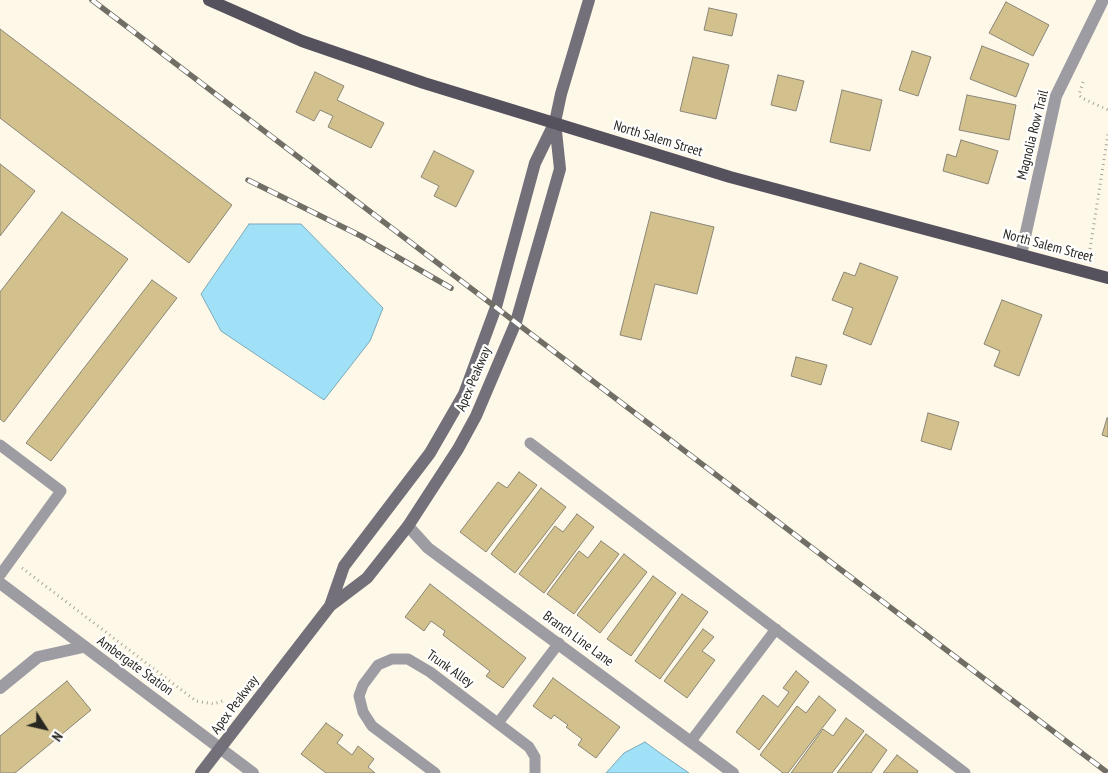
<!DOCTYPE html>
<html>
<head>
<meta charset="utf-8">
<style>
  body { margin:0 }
  #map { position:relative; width:1108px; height:773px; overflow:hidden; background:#fdf8e8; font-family:"PT Sans Narrow",sans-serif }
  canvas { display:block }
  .north { position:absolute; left:20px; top:703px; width:50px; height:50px; -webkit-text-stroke:4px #fff; paint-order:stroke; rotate:125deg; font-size:14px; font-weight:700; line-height:20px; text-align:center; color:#272620 }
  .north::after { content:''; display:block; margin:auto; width:18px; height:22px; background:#272620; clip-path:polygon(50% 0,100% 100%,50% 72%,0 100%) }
</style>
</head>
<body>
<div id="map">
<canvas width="1108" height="773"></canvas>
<div class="north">N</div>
</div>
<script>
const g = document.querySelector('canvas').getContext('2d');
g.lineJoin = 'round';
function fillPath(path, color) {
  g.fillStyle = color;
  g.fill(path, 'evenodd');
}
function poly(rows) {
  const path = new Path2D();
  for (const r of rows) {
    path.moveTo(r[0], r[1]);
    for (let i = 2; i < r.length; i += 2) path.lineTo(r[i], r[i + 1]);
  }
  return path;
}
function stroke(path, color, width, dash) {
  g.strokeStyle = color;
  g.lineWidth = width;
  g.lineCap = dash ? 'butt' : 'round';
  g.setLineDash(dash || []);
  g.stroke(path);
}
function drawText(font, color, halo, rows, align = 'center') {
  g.font = font + ' "PT Sans Narrow",sans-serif';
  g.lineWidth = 4.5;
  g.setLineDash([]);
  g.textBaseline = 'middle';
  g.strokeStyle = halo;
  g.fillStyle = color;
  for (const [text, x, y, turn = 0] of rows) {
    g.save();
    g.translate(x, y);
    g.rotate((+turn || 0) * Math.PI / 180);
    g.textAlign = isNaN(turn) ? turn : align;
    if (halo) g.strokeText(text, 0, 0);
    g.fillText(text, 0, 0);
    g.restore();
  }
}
const water = poly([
  [249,224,301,224,383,308,370,341,324,400,221,331,201,294,249,224],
  [645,742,660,753,689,773,606,773,624,753,645,742]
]);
const building = poly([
  [1006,2,1049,25,1033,56,989,33,1006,2],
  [709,8,737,14,732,36,704,30,709,8],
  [0,29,232,205,189,263,0,118,0,29],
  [982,46,1029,64,1016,97,970,79,982,46],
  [912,51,931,57,918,96,899,90,912,51],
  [693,57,729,65,716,119,680,111,693,57],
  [315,72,344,86,337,100,384,123,371,148,328,127,333,116,320,110,314,121,296,112,315,72],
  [778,75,804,81,796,111,771,105,778,75],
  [842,90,882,100,870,151,830,142,842,90],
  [967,95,1016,105,1009,140,959,130,967,95],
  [961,140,998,151,988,184,943,171,947,154,956,157,961,140],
  [434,151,474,171,456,207,434,196,439,186,421,177,434,151],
  [0,164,35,191,0,236,0,164],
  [62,212,128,259,4,422,0,419,0,292,62,212],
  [651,212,714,227,697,294,655,284,641,340,620,335,651,212],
  [860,263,898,277,871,345,843,334,853,308,832,300,844,272,855,276,860,263],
  [152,280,177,298,51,461,26,443,152,280],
  [1002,300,1042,315,1019,376,994,366,1000,351,984,344,1002,300],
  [796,357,827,365,821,385,791,376,796,357],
  [928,413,959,422,951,450,921,441,928,413],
  [1107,418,1108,418,1108,437,1102,435,1107,418],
  [519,472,537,485,486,552,460,532,498,482,507,488,519,472],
  [541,488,566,507,515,573,491,554,541,488],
  [577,514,594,527,544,593,519,574,555,526,563,532,577,514],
  [601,541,619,554,574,614,547,594,579,551,588,558,601,541],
  [624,554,647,572,600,633,577,615,624,554],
  [653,576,676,593,631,656,607,639,653,576],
  [430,584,526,658,503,688,486,676,490,671,443,635,445,631,431,621,424,631,405,617,430,584],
  [682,594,708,612,660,679,635,661,682,594],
  [703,629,714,637,702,651,715,660,687,698,664,681,703,629],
  [796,671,809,682,759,750,736,732,763,695,778,707,789,692,783,688,796,671],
  [553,678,620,727,596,758,578,745,582,739,566,727,568,725,554,715,551,719,533,706,553,678],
  [67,681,91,710,15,773,0,773,0,736,67,681],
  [819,696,836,710,788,773,783,773,760,755,797,706,806,713,819,696],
  [846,718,864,731,832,773,791,773,823,729,833,736,846,718],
  [326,723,343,735,337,743,352,755,358,746,374,759,368,767,375,773,326,773,301,754,326,723],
  [866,734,887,750,871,773,837,773,866,734],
  [897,755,918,771,917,773,883,773,897,755]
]);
const path = poly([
  [1083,82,1079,95,1082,98,1108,110],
  [1090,249,1108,134],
  [22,568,196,701,214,704,225,700]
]);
const service = poly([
  [530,443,965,773],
  [0,445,61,491,0,575],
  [498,723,559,643],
  [691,741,776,629],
  [435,773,372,726,363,712,359,696,363,685,378,665,392,659,408,659,430,672,529,747,535,757,535,773]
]);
const minor = poly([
  [1021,255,1056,96,1103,0],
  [408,526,428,548,733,773],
  [0,583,253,773],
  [0,688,38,657,83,647]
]);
const secondary = poly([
  [330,606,344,566,430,453,464,394,496,307,535,163,555,122,561,94,589,0],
  [201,773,330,606,367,578,408,526,458,449,476,416,516,322,560,169,555,122]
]);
const primary = poly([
  [209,0,302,41,424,83,730,177,1108,278]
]);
const rail = poly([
  [92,0,1108,773],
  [248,180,361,236,451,288]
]);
const streetNames = [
  ["Magnolia Row Trail",1033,135,-76],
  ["North Salem Street",658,139,17],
  ["North Salem Street",1048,246,15],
  ["Apex Peakway",474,379,-67],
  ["Branch Line Lane",578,639,36],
  ["Ambergate Station",135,666,36],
  ["Trunk Alley",450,669,35],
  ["Apex Peakway",235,705,-53]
];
fillPath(water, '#a1e1f8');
stroke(water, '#7ca9b7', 1);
fillPath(building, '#d3c18d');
stroke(building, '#8a8576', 1);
stroke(path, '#a8a599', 3, [1, 4]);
stroke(service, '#9e9ca3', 11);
stroke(minor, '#9e9ca3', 12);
stroke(secondary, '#73707a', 12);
stroke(primary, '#55515d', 12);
stroke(rail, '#716f65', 5.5);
stroke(rail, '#fff', 4, [11]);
drawText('14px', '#272620', '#fff', streetNames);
</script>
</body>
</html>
